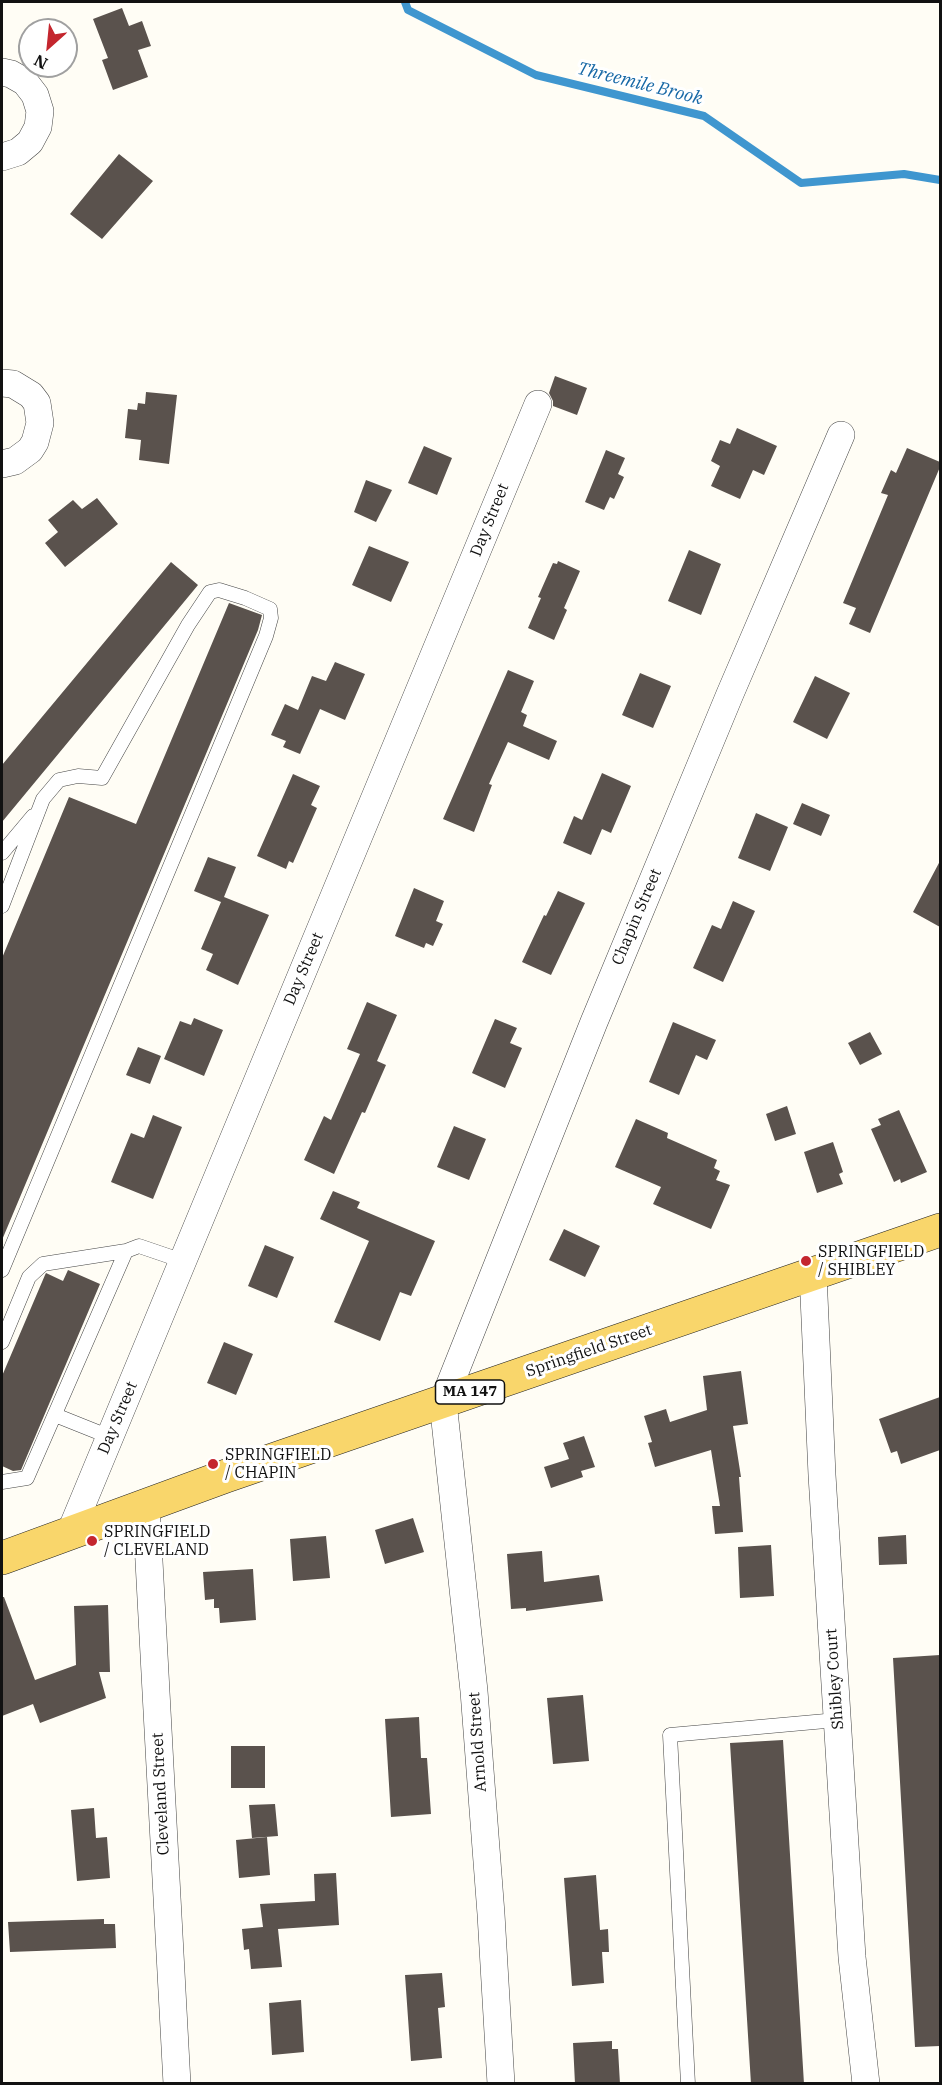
<!DOCTYPE html>
<html>
<head>
<meta charset="utf-8">
<style>
  body { margin:0 }
  #map { position:relative; width:942px; height:2085px; overflow:hidden; background:#fffdf5; font-family:"IBM Plex Serif",serif }
  canvas { display:block }
  .frame { position:absolute; inset:0; border:3px solid #111; pointer-events:none }
  .north { position:absolute; left:18px; top:18px; width:60px; height:60px; box-sizing:border-box; background:#fff; border:2px solid #a0a0a0; border-radius:50%; rotate:207deg; font-size:16px; font-weight:700; line-height:24px; text-align:center; color:#111 }
  .north::after { content:''; display:block; margin:auto; width:21px; height:27px; background:#c4262e; clip-path:polygon(50% 0,100% 100%,50% 72%,0 100%) }
</style>
</head>
<body>
<div id="map">
<canvas width="942" height="2085"></canvas>
<div class="frame"></div>
<div class="north">N</div>
</div>
<script>
const g = document.querySelector('canvas').getContext('2d');
g.lineJoin = 'round';
function poly(rows) {
  const path = new Path2D();
  for (const r of rows) {
    path.moveTo(r[0], r[1]);
    for (let i = 2; i < r.length; i += 2) path.lineTo(r[i], r[i + 1]);
  }
  return path;
}
function stroke(path, color, width, dash) {
  g.strokeStyle = color;
  g.lineWidth = width;
  g.lineCap = dash ? 'butt' : 'round';
  g.setLineDash(dash || []);
  g.stroke(path);
}
function fillPath(path, color) {
  g.fillStyle = color;
  g.fill(path, 'evenodd');
}
function drawText(font, color, halo, rows, align = 'center') {
  g.font = font + ' "IBM Plex Serif",serif';
  g.lineWidth = 6;
  g.setLineDash([]);
  g.textBaseline = 'middle';
  g.strokeStyle = halo;
  g.fillStyle = color;
  for (const [text, x, y, turn = 0] of rows) {
    g.save();
    g.translate(x, y);
    g.rotate((+turn || 0) * Math.PI / 180);
    g.textAlign = isNaN(turn) ? turn : align;
    if (halo) g.strokeText(text, 0, 0);
    g.fillText(text, 0, 0);
    g.restore();
  }
}
const stream = poly([
  [405,2,408,10,536,75,704,116,801,183,904,174,940,180]
]);
const building = poly([
  [122,8,129,26,142,21,151,46,138,50,148,77,113,90,102,60,108,58,93,19],
  [119,154,153,181,102,239,70,214],
  [555,376,587,388,577,415,553,406,553,401,549,393],
  [146,392,177,395,169,464,139,460,141,440,125,438,128,409,137,410,138,403,145,404],
  [737,428,777,446,764,475,753,470,740,499,711,486,720,466,711,461,720,440,730,444],
  [424,446,452,458,437,495,408,483],
  [907,448,940,462,940,467,870,633,849,624,856,608,843,603,888,495,881,493,891,470,896,473],
  [606,450,625,458,618,474,624,477,614,499,610,497,604,510,585,502],
  [366,480,392,490,376,522,354,512],
  [97,498,118,524,65,567,45,543,58,532,48,520,73,500,82,509],
  [369,546,409,562,391,602,352,585],
  [689,550,721,564,701,615,668,601],
  [558,561,580,571,564,608,567,610,554,640,528,628,541,598,538,597,553,563,557,564],
  [171,562,198,585,2,822,2,765],
  [229,603,262,615,258,630,2,1240,2,958,69,797,136,824],
  [335,662,365,674,345,720,320,709,300,754,283,747,286,741,271,735,285,704,298,710,312,676,326,681],
  [508,670,534,681,521,712,527,715,523,726,557,741,549,760,508,742,489,784,492,785,474,832,443,819],
  [640,673,671,686,653,728,622,715],
  [815,676,850,693,827,739,793,722],
  [602,773,631,786,611,833,602,829,591,855,563,843,574,816,582,820],
  [293,774,320,786,311,805,317,808,293,863,289,861,286,869,257,856],
  [802,803,830,815,821,836,793,824],
  [756,813,788,827,770,871,738,858],
  [208,857,236,867,224,897,269,915,238,985,206,970,213,954,201,949,221,902,194,891],
  [940,861,940,927,913,912],
  [414,888,444,901,436,921,443,924,433,946,426,943,424,948,395,936],
  [558,891,585,903,551,975,522,962,544,915,546,916],
  [733,901,755,911,723,982,693,968,712,925,721,929],
  [367,1002,397,1015,377,1061,386,1065,365,1113,362,1112,334,1174,304,1160,324,1116,331,1120,360,1054,347,1049],
  [194,1018,223,1030,204,1076,164,1059,180,1021,191,1025],
  [495,1019,517,1028,510,1043,522,1048,505,1088,472,1073],
  [673,1022,716,1040,707,1060,696,1055,679,1095,649,1082],
  [870,1032,882,1054,860,1065,848,1043],
  [138,1047,161,1056,150,1084,126,1075],
  [787,1106,796,1134,775,1141,766,1114],
  [899,1110,927,1172,901,1183,900,1179,894,1182,871,1129,881,1125,878,1119],
  [153,1115,182,1127,153,1199,111,1182,131,1133,144,1138],
  [636,1119,668,1133,667,1138,717,1160,714,1168,720,1171,716,1180,730,1185,711,1229,653,1204,661,1187,615,1167],
  [454,1126,486,1139,469,1180,437,1167],
  [833,1142,843,1172,839,1174,843,1184,817,1193,804,1152],
  [333,1191,360,1202,357,1208,435,1241,411,1296,400,1292,380,1341,334,1322,369,1241,320,1219],
  [564,1229,600,1246,585,1277,549,1260],
  [265,1245,294,1257,277,1298,248,1286],
  [68,1270,100,1284,21,1470,13,1471,2,1466,2,1376,45,1275,46,1273,63,1281],
  [224,1342,253,1354,236,1395,207,1383],
  [741,1371,748,1424,733,1426,741,1477,739,1477,743,1532,715,1534,712,1506,720,1506,711,1450,655,1467,648,1443,652,1442,644,1416,666,1409,670,1422,707,1410,703,1376],
  [940,1397,940,1450,901,1464,897,1451,891,1453,879,1419],
  [584,1436,595,1467,581,1471,583,1477,551,1488,544,1467,569,1459,563,1443],
  [413,1518,424,1552,385,1564,375,1530],
  [906,1535,907,1564,879,1565,878,1537],
  [326,1536,330,1578,293,1581,290,1539],
  [771,1545,774,1596,740,1598,738,1547],
  [542,1551,544,1582,599,1575,603,1601,526,1611,526,1608,511,1609,507,1554],
  [253,1569,256,1620,220,1623,219,1608,214,1608,214,1599,205,1600,203,1572],
  [2,1597,4,1597,35,1680,76,1665,74,1606,108,1605,110,1672,99,1672,106,1698,40,1723,33,1704,2,1716],
  [940,1655,940,2046,915,2047,893,1658],
  [583,1695,589,1761,553,1764,547,1698],
  [419,1717,421,1758,427,1758,431,1814,391,1817,385,1719],
  [783,1740,804,2084,751,2084,730,1743],
  [231,1746,265,1746,265,1788,231,1788],
  [275,1804,278,1836,252,1838,249,1805],
  [94,1808,96,1838,107,1837,110,1878,77,1881,71,1810],
  [267,1837,270,1875,239,1878,236,1840],
  [336,1873,339,1925,278,1929,282,1967,251,1969,249,1949,244,1950,242,1929,263,1927,260,1904,315,1901,314,1874],
  [596,1875,600,1930,608,1929,609,1952,602,1952,604,1983,572,1986,564,1878],
  [104,1919,104,1924,115,1924,116,1948,10,1952,8,1922],
  [442,1973,445,2007,438,2008,442,2058,411,2061,405,1975],
  [301,2000,304,2052,272,2055,269,2003],
  [612,2041,612,2049,618,2049,620,2084,575,2084,573,2043]
]);
const service = poly([
  [2,853,33,816],
  [2,906,43,799,59,780,78,776,102,778,188,625,210,592,219,590,245,598,270,609,271,618,266,636,2,1270],
  [2,1342,29,1277,43,1264,126,1251],
  [55,1415,110,1437],
  [2,1482,27,1478,126,1251,139,1246,183,1261],
  [688,2084,670,1735,837,1720]
]);
const minor = poly([
  [2,72,11,74,25,82,35,95,40,111,38,127,30,142,18,152,2,157],
  [2,383,13,384,31,395,37,403,40,423,35,442,30,450,15,461,2,464],
  [813,1274,822,1475,852,1957,866,2084],
  [146,1505,177,2084],
  [70,1533,538,404],
  [501,2084,491,1914,474,1691,443,1402,594,1022,730,694,841,435]
]);
const primary = poly([
  [2,1558,226,1476,940,1230]
]);
const markers = [
  [806,1261,6,"#c4262e"],
  [213,1464,6,"#c4262e"],
  [92,1541,6,"#c4262e"]
];
const shields = [
  [470,1392,69]
];
const shieldNames = [
  ["MA 147",470,1392]
];
const streetNames = [
  ["Day Street",490,520,-68],
  ["Chapin Street",637,917,-67],
  ["Day Street",304,969,-67],
  ["Springfield Street",589,1351,-19],
  ["Day Street",118,1418,-67],
  ["Shibley Court",835,1679,-94],
  ["Arnold Street",478,1742,-94],
  ["Cleveland Street",161,1794,-93]
];
const poiNames = [
  ["SPRINGFIELD",818,1252],
  ["/ SHIBLEY",818,1270],
  ["SPRINGFIELD",225,1455],
  ["/ CHAPIN",225,1473],
  ["SPRINGFIELD",104,1532],
  ["/ CLEVELAND",104,1550]
];
const waterNames = [
  ["Threemile Brook",640,84,14]
];
stroke(stream, '#3f96cf', 8);
fillPath(building, '#5a524d');
stroke(service, '#444', 15);
stroke(minor, '#444', 28);
stroke(primary, '#222', 34);
stroke(service, '#fff', 14);
stroke(minor, '#fff', 27);
stroke(primary, '#f9d66b', 33);
for (const [x, y, r, color] of markers) {
  const dot = new Path2D();
  dot.arc(x, y, r, 0, 2 * Math.PI);
  g.fillStyle = color;
  g.fill(dot);
  stroke(dot, '#fff', 2);
}
for (const [x, y, w] of shields) {
  const box = new Path2D();
  box.roundRect(x - w / 2, y - 12, w, 24, 4.5);
  g.fillStyle = '#fff';
  g.fill(box);
  stroke(box, '#111', 1.5);
}
drawText('bold 15px', '#111', null, shieldNames);
drawText('16px', '#111', '#fff', streetNames);
drawText('16px', '#111', '#fff', poiNames, 'left');
drawText('italic 18px', '#1768a6', '#fff', waterNames);
</script>
</body>
</html>
